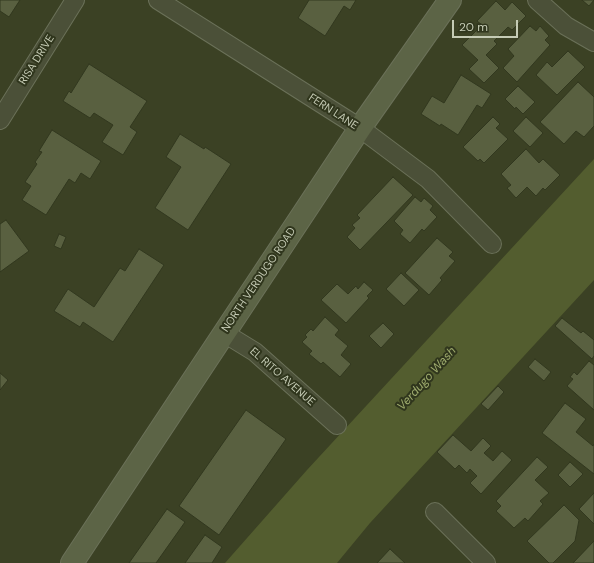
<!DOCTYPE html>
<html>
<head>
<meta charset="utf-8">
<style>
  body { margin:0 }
  #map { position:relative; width:594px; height:563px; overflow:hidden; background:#3b4124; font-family:"DM Sans",sans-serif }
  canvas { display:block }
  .scale { position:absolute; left:452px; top:20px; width:66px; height:18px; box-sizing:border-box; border:2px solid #c5cbb5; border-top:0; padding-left:5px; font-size:12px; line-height:14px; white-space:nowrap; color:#c5cbb5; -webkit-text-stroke:3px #30361d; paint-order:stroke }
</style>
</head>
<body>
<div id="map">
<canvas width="594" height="563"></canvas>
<div class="scale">20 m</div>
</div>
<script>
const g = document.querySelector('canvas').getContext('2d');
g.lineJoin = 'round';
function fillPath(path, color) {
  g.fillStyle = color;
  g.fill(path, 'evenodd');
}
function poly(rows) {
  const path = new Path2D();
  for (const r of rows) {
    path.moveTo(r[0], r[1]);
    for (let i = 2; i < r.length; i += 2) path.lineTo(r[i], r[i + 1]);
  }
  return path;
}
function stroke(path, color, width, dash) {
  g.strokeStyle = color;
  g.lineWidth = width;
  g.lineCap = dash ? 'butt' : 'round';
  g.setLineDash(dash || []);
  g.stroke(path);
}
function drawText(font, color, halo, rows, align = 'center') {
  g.font = font + ' "DM Sans",sans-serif';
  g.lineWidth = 4;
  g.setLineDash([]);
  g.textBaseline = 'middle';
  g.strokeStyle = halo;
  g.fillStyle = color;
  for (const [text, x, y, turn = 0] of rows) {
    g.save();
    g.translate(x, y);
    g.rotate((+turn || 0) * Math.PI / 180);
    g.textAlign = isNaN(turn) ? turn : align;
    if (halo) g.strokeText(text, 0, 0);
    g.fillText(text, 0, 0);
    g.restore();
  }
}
const water = poly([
  [594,159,594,280,370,523,337,563,225,563,307,470]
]);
const building = poly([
  [0,0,20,0,9,17,0,11,0,0],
  [309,0,356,0,350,10,344,6,325,36,298,18,309,0],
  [582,0,594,0,589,6,582,0],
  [496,1,505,10,512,2,526,16,512,30,508,27,494,41,497,44,486,55,499,68,484,83,469,69,478,60,462,45,482,25,477,21,496,1],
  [530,26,536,31,540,26,549,36,545,40,550,45,517,82,503,68,514,56,508,49,530,26],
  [568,51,585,67,557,95,536,75,547,62,552,67,568,51],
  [89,64,147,101,130,127,137,132,123,155,102,142,113,125,94,113,90,118,63,101,69,91,71,93,89,64],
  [461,75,491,94,482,108,477,105,458,135,441,124,440,126,421,114,432,96,444,103,461,75],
  [578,82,594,97,594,126,584,137,576,131,564,144,540,122,578,82],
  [518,86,535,102,523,114,516,107,515,109,505,99,518,86],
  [493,117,500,124,496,128,508,139,484,163,480,159,478,161,463,147,493,117],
  [526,117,543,133,530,147,513,131,526,117],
  [52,130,101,161,90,179,81,173,75,183,69,179,46,215,22,200,31,186,25,182,37,164,35,162,42,152,39,151,52,130],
  [180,134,204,149,205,147,231,164,188,230,155,208,181,167,166,157,180,134],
  [526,149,539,163,543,159,560,175,545,190,543,188,536,196,527,187,516,198,507,188,511,185,501,174,526,149],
  [393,177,413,195,360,250,347,237,355,228,352,225,360,218,357,215,393,177],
  [415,197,421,202,424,198,433,206,430,210,437,217,424,231,422,229,410,243,400,234,403,230,394,221,415,197],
  [6,220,29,251,0,272,0,224,6,220],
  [59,234,66,237,61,249,54,246,59,234],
  [437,238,453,252,449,256,455,261,440,278,442,280,429,295,405,273,437,238],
  [139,249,164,265,113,342,83,322,80,327,54,311,68,289,94,307,120,268,125,271,139,249],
  [401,273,419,290,404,306,386,289,401,273],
  [364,282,373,290,367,296,369,298,346,323,321,300,337,284,348,294,356,286,358,289,364,282],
  [325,317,339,330,335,335,348,346,341,355,351,364,340,377,323,362,321,364,309,354,312,351,302,342,307,337,305,335,311,329,313,331,325,317],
  [562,318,581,333,583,331,594,340,594,356,592,359,555,326,562,318],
  [383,323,394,334,381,348,369,336,383,323],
  [535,359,551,372,544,381,528,367,535,359],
  [589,361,594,365,594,410,567,386,573,379,570,377,574,372,577,375,589,361],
  [0,373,8,380,0,390,0,373],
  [498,386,504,392,488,410,481,404,498,386],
  [565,403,586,419,576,432,593,446,594,444,594,474,542,433,565,403],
  [246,410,286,439,219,535,179,506,246,410],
  [453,435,471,451,483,438,491,446,484,453,493,461,502,451,512,460,481,494,470,483,477,476,470,469,467,473,459,465,455,469,437,452,453,435],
  [537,457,548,467,535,480,549,493,540,501,543,504,528,521,525,518,514,528,496,511,501,506,496,501,537,457],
  [570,462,583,474,570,487,558,475,570,462],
  [594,493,594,524,579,509,594,493],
  [564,505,579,520,575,541,553,563,549,563,527,541,564,505],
  [167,509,185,522,156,563,129,563,167,509],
  [205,535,222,547,212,563,185,563,205,535],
  [594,541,594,563,573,563,594,541],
  [390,549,405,563,377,563,390,549]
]);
const minor = poly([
  [158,0,360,128,428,179,492,244],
  [537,0,566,26,594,42],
  [0,120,75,0],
  [224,333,255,352,337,425],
  [435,512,486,563]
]);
const secondary = poly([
  [72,563,360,128,450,0]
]);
const streetNames = [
  ["RISA DRIVE",37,60,-58],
  ["FERN LANE",333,112,33],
  ["NORTH VERDUGO ROAD",259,280,-56],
  ["EL RITO AVENUE",282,377,41]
];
const waterNames = [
  ["Verdugo Wash",427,379,-48]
];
fillPath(water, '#535d2f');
fillPath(building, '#596040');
stroke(building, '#32381f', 1);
stroke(minor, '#6b7159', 20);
stroke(secondary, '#6b7159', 24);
stroke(minor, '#4b5038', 18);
stroke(secondary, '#5c6446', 22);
drawText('11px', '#c5cbb5', '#30361d', streetNames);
drawText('italic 12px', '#9eab6d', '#30361d', waterNames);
</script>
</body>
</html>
